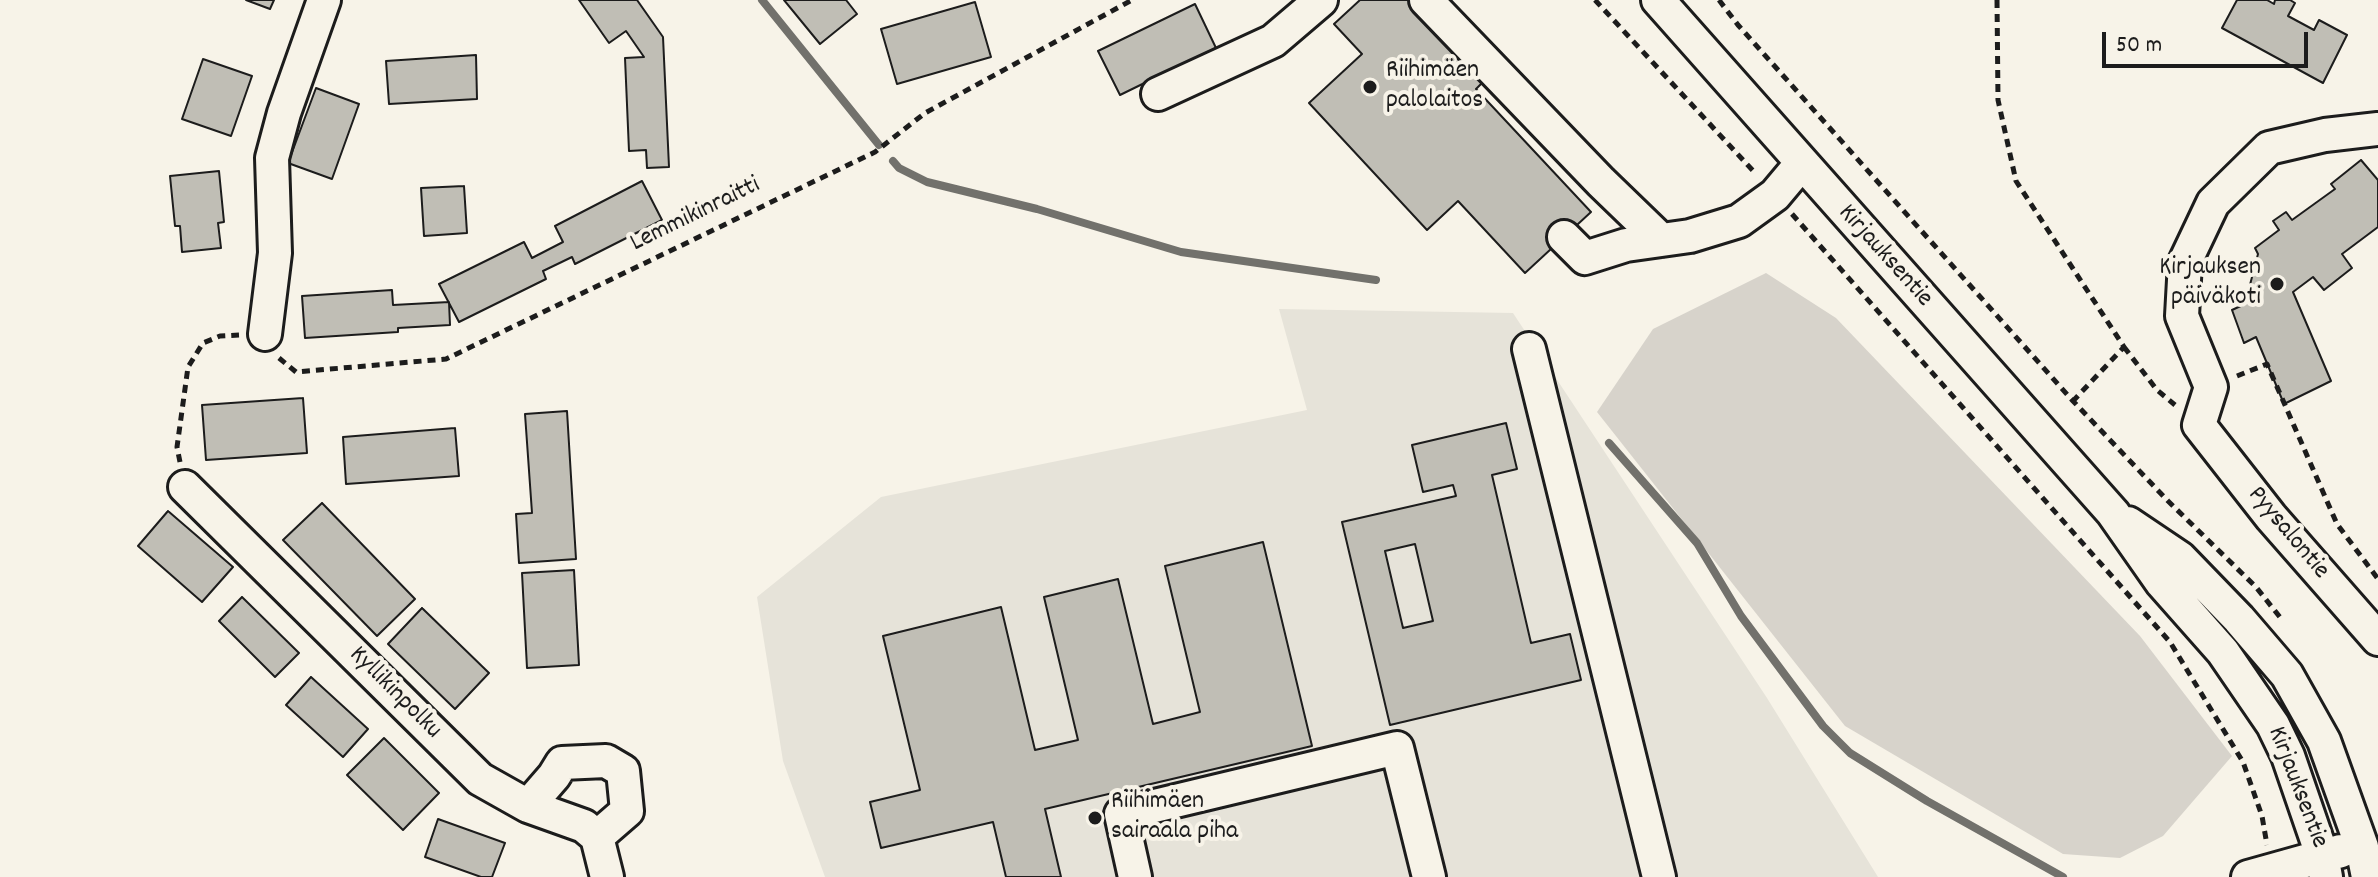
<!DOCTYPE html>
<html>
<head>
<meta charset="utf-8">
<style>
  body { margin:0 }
  #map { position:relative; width:2378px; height:877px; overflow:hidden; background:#f7f3e8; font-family:Dekko,sans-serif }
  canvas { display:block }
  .scale { position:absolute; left:2102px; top:32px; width:206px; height:36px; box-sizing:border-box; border:4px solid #1c1c1c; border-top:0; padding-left:10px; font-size:24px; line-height:28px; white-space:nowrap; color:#1c1c1c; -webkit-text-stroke:6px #f7f3e8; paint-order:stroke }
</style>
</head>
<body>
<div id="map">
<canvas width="2378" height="877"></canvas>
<div class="scale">50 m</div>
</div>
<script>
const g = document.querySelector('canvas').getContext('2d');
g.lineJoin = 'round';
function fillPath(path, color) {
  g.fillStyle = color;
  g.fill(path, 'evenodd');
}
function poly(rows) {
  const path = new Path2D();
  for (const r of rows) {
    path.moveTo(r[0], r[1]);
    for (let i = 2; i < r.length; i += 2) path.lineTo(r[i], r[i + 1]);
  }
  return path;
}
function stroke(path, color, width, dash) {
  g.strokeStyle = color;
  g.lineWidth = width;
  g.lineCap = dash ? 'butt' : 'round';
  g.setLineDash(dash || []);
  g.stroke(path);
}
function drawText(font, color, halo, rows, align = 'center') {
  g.font = font + ' Dekko,sans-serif';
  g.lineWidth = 8;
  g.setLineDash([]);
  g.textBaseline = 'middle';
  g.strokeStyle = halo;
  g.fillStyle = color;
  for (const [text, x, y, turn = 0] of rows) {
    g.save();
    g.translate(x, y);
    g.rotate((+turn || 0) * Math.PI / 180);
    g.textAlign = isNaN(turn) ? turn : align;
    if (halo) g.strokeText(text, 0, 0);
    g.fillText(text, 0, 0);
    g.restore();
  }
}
const built = poly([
  [1279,309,1513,313,1767,698,1878,877,825,877,783,761,757,597,881,497,1307,410]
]);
const green = poly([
  [1766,273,1836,318,2140,636,2232,756,2163,836,2120,858,2063,854,1845,726,1597,412,1653,329]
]);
const stream = poly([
  [762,0,879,145],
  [893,161,899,168,927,182,1037,209,1181,252,1376,280],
  [1609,443,1697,543,1741,616,1823,726,1850,753,1927,801,2063,877]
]);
const building = poly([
  [246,0,274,0,270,9,246,0],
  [579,0,637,0,663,37,669,167,647,168,646,150,629,151,625,58,644,57,626,31,609,43,579,0],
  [784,0,846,0,857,14,820,44,784,0],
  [1360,0,1410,0,1484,81,1476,89,1591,212,1525,273,1458,201,1427,230,1309,103,1362,54,1334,24,1360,0],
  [2237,0,2267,0,2274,4,2275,0,2290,0,2295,3,2288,16,2314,30,2319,20,2347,35,2323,83,2222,28,2237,0],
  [975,2,991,57,897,84,881,29,975,2],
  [1195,4,1216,48,1120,95,1098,51,1195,4],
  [476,55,477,99,389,104,386,61,476,55],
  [203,59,252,76,231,136,182,119,203,59],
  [316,88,359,104,332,179,288,163,316,88],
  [2361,160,2378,180,2378,227,2342,254,2352,268,2324,290,2313,277,2293,292,2331,381,2284,404,2256,337,2244,343,2232,310,2245,304,2258,254,2255,248,2279,230,2273,221,2286,212,2292,220,2335,189,2331,184,2361,160],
  [219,171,224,222,218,223,221,248,182,252,180,226,175,226,170,176,219,171],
  [642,181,662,220,575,264,572,257,543,271,546,279,459,322,439,284,524,242,532,258,563,242,555,226,642,181],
  [464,186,467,233,424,236,421,188,464,186],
  [392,290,393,305,449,302,450,325,398,328,398,332,305,338,302,296,392,290],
  [303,398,307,453,206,460,202,405,303,398],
  [567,411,576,559,519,563,516,514,532,513,525,414,567,411],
  [1506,423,1517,469,1492,475,1531,643,1570,634,1581,680,1390,725,1342,522,1456,496,1453,485,1423,492,1412,445,1506,423],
  [1415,544,1433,621,1403,628,1385,551,1415,544],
  [455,428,459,476,346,484,343,437,455,428],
  [322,503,415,599,377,636,283,540,322,503],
  [168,511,233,567,202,602,138,546,168,511],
  [1263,542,1312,746,1045,809,1061,877,1006,877,993,822,881,848,870,802,920,790,883,636,1001,607,1035,750,1078,740,1044,597,1118,579,1153,724,1200,712,1165,566,1263,542],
  [574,570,579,665,527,668,522,573,574,570],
  [242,597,299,653,275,677,219,621,242,597],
  [422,608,489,673,455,709,388,644,422,608],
  [311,677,368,729,343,757,286,705,311,677],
  [384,738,439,793,403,830,347,775,384,738],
  [438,819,505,843,492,877,481,877,425,857,438,819]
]);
const path = poly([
  [1595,0,1756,174],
  [1719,0,1738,25,2073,401,2168,501,2256,587,2283,621],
  [1997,0,1998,100,2016,181,2124,347,2073,401],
  [1792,214,2170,642,2243,762,2262,816,2267,845],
  [2124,347,2157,390,2175,405],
  [279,358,296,372,446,359,875,152,925,113,1132,0],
  [2237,376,2267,364,2337,524,2378,579],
  [180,462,177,447,188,367,203,343,220,336,239,335]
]);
const minor = poly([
  [1426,0,1601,182,1661,240],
  [1658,0,2113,513,2162,583,2223,652,2273,725,2288,756,2322,855,2326,877],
  [1158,94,1273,41,1321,0],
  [2378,129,2325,135,2269,148,2213,203,2185,262,2182,316,2211,387,2199,425,2271,517,2378,639],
  [1564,237,1585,258,1626,245,1690,236,1739,221,1775,195,1801,164],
  [265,334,275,253,272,158,284,113,324,0],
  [1529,349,1659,877],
  [185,487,480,779,528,806,584,826,597,837,607,877],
  [2128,523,2180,558,2239,619,2287,675,2324,741,2362,847,2368,877],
  [528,806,554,776,562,763,606,761,623,771,627,811,597,837],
  [1135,877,1121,814,1397,748,1429,877],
  [2248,877,2341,851]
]);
const markers = [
  [1370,87,8,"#1c1c1c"],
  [2277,284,8,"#1c1c1c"],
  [1095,818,8,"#1c1c1c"]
];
const poiNames = [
  ["Riihimäen",1386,72],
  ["palolaitos",1386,102],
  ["Kirjauksen",2261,269,"right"],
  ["päiväkoti",2261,299,"right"],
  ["Riihimäen",1111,803],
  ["sairaala piha",1111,833]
];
const streetNames = [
  ["Lemmikinraitti",696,216,-26],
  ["Kirjauksentie",1884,257,48],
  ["Pyysalontie",2287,534,50],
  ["Kyllikinpolku",394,694,45],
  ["Kirjauksentie",2296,788,69]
];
fillPath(built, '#e6e3d9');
fillPath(green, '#d7d3cb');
stroke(stream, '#72716c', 8);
fillPath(building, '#c0beb5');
stroke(building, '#1c1c1c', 2);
stroke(minor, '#1c1c1c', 38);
stroke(path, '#1c1c1c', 5, [8, 6]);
stroke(minor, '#f7f3e8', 32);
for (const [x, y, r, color] of markers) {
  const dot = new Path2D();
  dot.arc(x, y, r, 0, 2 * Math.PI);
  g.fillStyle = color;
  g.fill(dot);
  stroke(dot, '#f7f3e8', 3);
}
drawText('26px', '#1c1c1c', '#f7f3e8', poiNames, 'left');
drawText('26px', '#1c1c1c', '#f7f3e8', streetNames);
</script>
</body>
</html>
